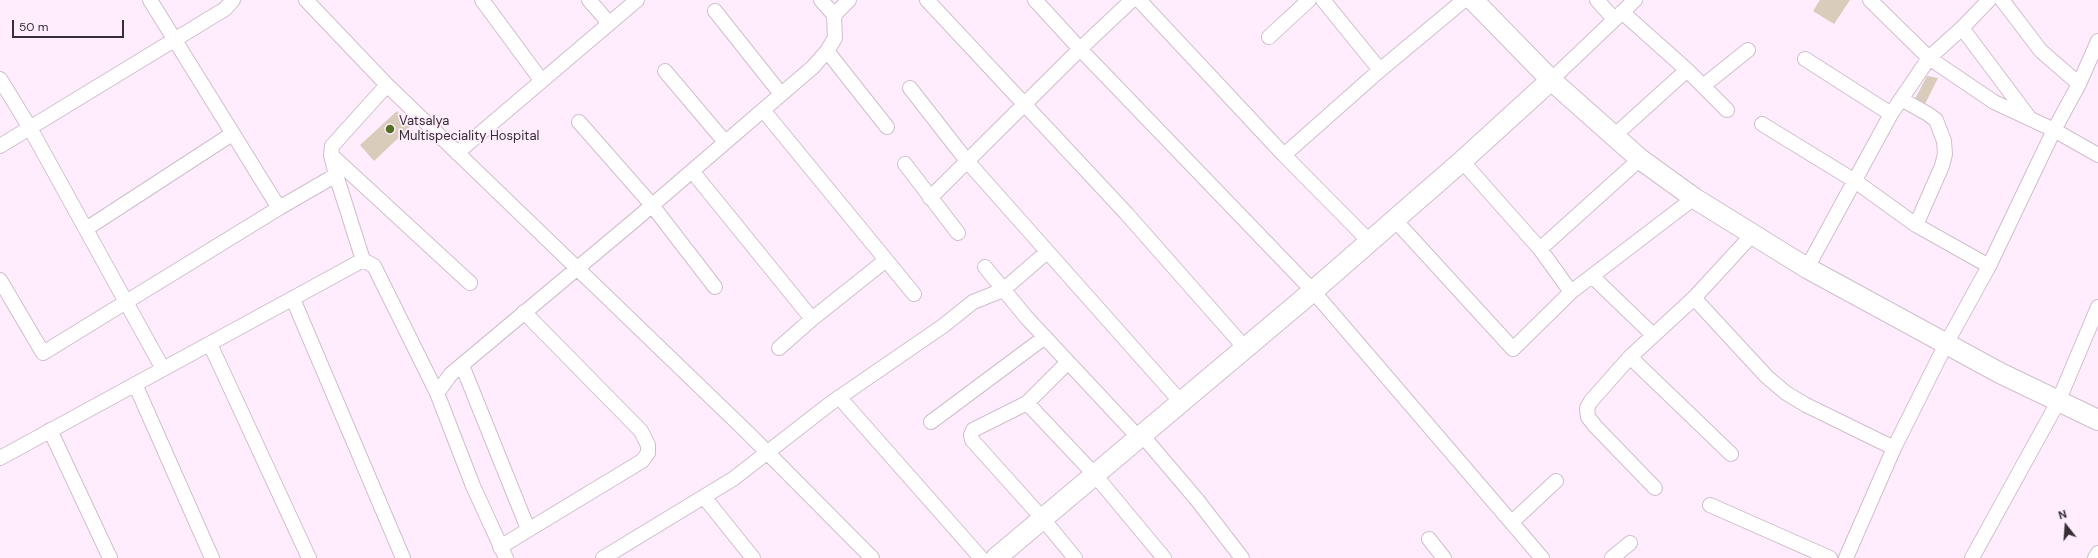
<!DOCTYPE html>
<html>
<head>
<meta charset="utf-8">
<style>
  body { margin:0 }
  #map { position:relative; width:2098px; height:558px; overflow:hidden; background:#ffedfd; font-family:"DM Sans",sans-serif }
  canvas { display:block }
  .north { position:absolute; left:2046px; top:506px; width:40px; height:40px; -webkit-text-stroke:3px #ffedfd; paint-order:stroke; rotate:343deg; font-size:11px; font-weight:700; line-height:16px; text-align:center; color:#352e34 }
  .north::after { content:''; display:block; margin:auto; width:14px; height:18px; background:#352e34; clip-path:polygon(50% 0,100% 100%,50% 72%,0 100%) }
  .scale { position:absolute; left:12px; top:20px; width:112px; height:18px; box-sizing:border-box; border:2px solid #352e34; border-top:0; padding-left:5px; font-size:12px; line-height:14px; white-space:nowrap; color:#352e34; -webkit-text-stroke:3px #ffedfd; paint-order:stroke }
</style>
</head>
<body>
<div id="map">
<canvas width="2098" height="558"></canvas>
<div class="north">N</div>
<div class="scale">50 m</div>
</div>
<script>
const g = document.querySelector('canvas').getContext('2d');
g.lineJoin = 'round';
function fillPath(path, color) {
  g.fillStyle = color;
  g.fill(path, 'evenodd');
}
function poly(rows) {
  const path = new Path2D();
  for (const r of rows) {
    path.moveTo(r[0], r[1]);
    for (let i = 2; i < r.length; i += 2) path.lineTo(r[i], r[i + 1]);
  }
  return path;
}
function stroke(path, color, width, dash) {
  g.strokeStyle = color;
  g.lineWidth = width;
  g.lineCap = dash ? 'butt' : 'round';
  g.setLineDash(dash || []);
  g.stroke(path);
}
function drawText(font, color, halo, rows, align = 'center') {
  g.font = font + ' "DM Sans",sans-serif';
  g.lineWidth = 3.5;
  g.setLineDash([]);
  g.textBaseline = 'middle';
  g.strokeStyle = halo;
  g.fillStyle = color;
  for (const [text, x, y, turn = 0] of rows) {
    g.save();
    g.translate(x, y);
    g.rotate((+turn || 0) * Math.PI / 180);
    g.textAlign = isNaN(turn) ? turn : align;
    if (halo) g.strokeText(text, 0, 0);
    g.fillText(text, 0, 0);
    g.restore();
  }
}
const building = poly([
  [1820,0,1850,0,1834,24,1813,11],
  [1927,76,1938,78,1924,106,1914,101],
  [397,111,411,126,374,161,360,145]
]);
const street = poly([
  [150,0,279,208],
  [306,0,387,85,747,432,872,558],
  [482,0,541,80],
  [589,0,609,23],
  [927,0,1126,213,1245,348],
  [1035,0,1080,49,1313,291,1542,558],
  [1139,0,1284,155,1369,241],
  [1323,0,1380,70],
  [1597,0,1614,19],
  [1870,0,1929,58,1962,28,1989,0],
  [2002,0,2041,51,2079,84],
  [715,11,781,94],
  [1622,12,1687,70,1727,110],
  [834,15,849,0],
  [1962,28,2028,116],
  [1269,37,1309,0],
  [827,51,887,127],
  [1805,59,1891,114],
  [665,71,725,142],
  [0,79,30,128,163,369],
  [1551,80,1635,0],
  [387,85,332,146,331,155,336,175,363,260,374,266,437,393,473,486,506,558],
  [1703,86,1748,50],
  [910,88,967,161,1181,402],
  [1901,99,1928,114,1936,120,1944,141,1945,154,1942,166,1916,225],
  [763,110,914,294],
  [579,122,651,204,715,287],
  [1762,124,1855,181,1916,225,1989,266],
  [1614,136,1687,70],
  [0,146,225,9,233,0],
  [457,153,637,0],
  [331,155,470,283],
  [1284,155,1380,70,1464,0],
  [1462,161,1540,249,1571,292],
  [905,164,958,233],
  [692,171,812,319,886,260],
  [930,198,1080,49,1132,0],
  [1394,219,1513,349,1571,292,1694,198],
  [86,229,232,134],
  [1540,249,1640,159],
  [985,267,1026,317,1139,438],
  [1807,268,1891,114,1929,58,1994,102,2054,130,2098,155],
  [1593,277,1653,335],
  [0,280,43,353,279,208,336,175],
  [1694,298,1767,377,1786,393,1806,405,1894,448],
  [293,299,403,558],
  [210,344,309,558],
  [779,348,812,319],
  [1630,357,1731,454],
  [1068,362,1027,403,973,430,971,435,972,440,1043,519,1075,558],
  [462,365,528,529],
  [135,384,212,558],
  [437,393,451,374,635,220,813,67,827,51,835,38,834,15,821,0],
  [839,397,981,558],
  [1027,403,1095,475,1164,558],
  [931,422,1045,337],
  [50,430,110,558],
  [1142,435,1198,501,1242,558],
  [0,458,363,260],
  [1655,488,1595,426,1588,417,1587,408,1591,401,1630,357,1694,298,1752,235],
  [704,497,753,558],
  [1710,505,1830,558],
  [1512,522,1556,481],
  [1429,539,1444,558],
  [500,547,642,461,648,453,648,445,641,431,524,312],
  [603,558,733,479,831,403,943,326,973,302,1003,290,1047,252],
  [1612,558,1630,543],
  [1846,558,1894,448,1946,344,1989,266,2054,130,2079,84,2098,41],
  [1972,558,2058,402,2098,307],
  [2095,558,2098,553]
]);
const secondary = poly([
  [1473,0,1551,80,1640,159,1694,198,1807,268,2000,373,2098,420],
  [996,558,1313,291,1462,161,1551,80]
]);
const markers = [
  [390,129,5,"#536f23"]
];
const poiNames = [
  ["Vatsalya",399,122],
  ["Multispeciality Hospital",399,137]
];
fillPath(building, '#d9ccba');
stroke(street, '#cfbecd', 16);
stroke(secondary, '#cfbecd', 22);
stroke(street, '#fff', 14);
stroke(secondary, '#fff', 20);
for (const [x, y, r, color] of markers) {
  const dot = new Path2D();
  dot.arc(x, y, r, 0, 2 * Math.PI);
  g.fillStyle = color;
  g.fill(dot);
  stroke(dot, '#ffedfd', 1.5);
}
drawText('13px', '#352e34', '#ffedfd', poiNames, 'left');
</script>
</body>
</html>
